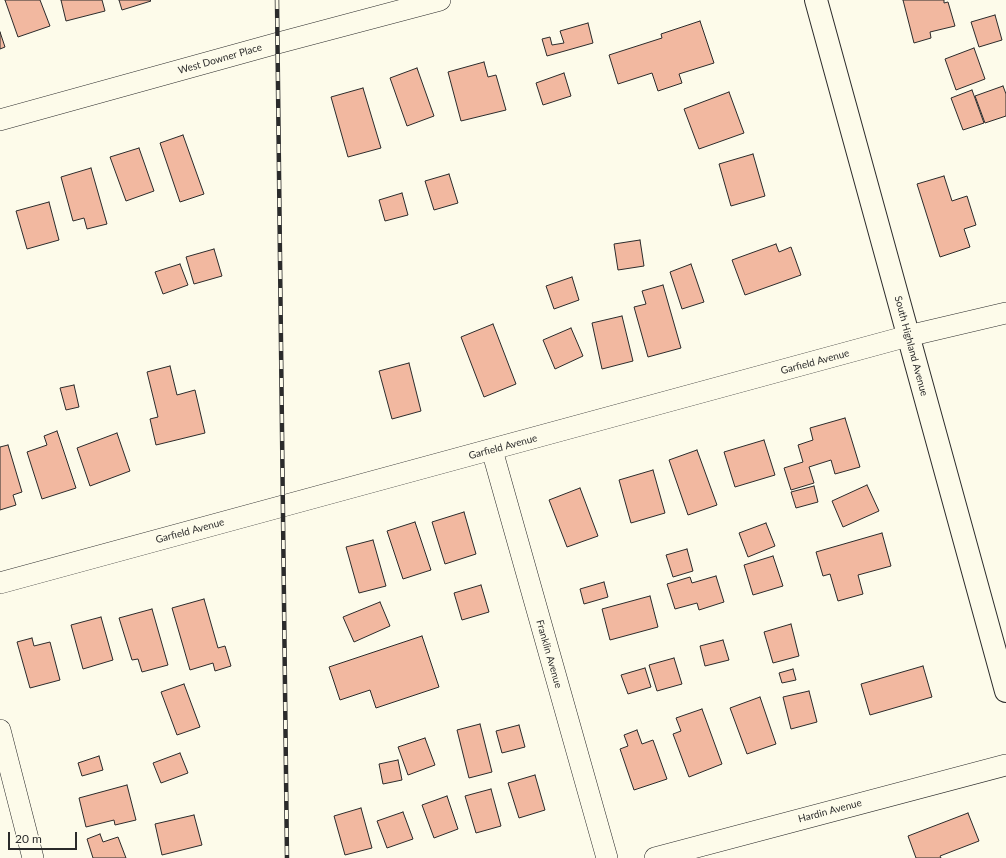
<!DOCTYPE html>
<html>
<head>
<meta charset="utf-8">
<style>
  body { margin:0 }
  #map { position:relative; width:1006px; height:858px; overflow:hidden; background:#fdfbea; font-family:Lato,sans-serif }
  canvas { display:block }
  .scale { position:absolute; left:8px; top:832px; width:69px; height:18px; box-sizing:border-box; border:2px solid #2b2b2b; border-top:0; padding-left:5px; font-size:12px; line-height:14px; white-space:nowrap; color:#2b2b2b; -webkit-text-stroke:3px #fdfbea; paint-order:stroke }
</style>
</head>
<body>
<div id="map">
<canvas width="1006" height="858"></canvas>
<div class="scale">20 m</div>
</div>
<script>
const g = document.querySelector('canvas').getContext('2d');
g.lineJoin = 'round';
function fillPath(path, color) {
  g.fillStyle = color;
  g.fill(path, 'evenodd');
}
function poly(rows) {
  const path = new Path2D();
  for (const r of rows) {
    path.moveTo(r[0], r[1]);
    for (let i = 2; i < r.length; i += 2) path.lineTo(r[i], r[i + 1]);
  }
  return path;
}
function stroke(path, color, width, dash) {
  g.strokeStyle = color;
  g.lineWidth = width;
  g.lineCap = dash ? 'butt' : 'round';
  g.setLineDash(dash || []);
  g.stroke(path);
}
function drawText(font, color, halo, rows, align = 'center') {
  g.font = font + ' Lato,sans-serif';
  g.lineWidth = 3;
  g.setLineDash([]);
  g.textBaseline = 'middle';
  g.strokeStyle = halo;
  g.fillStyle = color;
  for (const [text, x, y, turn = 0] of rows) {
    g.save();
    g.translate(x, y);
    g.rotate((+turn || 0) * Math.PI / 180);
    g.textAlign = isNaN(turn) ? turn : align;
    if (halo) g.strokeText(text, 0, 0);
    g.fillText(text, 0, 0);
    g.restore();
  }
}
const building = poly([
  [5,0,40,0,50,26,18,37,5,0],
  [61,0,102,0,105,11,66,21,61,0],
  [119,0,150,0,151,1,122,10,119,0],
  [903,0,944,0,944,3,948,2,955,26,930,32,931,38,914,43,903,0],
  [995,15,1002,40,979,47,971,22,995,15],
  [700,21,714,63,679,74,682,83,658,91,652,73,618,84,609,55,662,38,661,34,700,21],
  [588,23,593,43,547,56,542,39,550,37,552,45,564,43,560,31,588,23],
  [0,32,5,47,0,49,0,32],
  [974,48,985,79,956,90,945,59,974,48],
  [484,62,488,77,496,75,506,110,461,121,448,72,484,62],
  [417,68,434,116,407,126,390,78,417,68],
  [564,73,571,96,543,105,536,83,564,73],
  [1003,86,1006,94,1006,116,985,123,975,96,1003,86],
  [363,88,381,148,348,157,331,97,363,88],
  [972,90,984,123,963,130,951,98,972,90],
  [729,92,744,133,699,149,684,109,729,92],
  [183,135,204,194,180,202,160,143,183,135],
  [139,148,154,191,126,201,110,157,139,148],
  [753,154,765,196,731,206,719,164,753,154],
  [91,168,107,224,87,229,84,218,73,221,61,177,91,168],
  [449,174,458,203,434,210,425,181,449,174],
  [944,176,952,201,967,196,976,225,964,229,970,247,940,257,917,184,944,176],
  [402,193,408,215,385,221,379,200,402,193],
  [49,202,59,240,27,249,16,211,49,202],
  [640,240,644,266,618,270,614,244,640,240],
  [776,244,779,252,791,247,801,275,745,295,732,260,776,244],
  [214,249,222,276,194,284,186,257,214,249],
  [180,264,188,285,163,294,155,272,180,264],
  [691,264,704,302,682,309,670,272,691,264],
  [572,277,579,300,554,309,546,286,572,277],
  [663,285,681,348,648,357,634,307,646,304,642,291,663,285],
  [622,316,633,361,602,369,592,323,622,316],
  [493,324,516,384,484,397,461,337,493,324],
  [571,328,583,356,555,369,543,340,571,328],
  [409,363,421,411,392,419,379,371,409,363],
  [170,366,177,395,195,390,205,433,156,445,150,419,158,417,147,372,170,366],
  [74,385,79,407,66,410,60,388,74,385],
  [845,418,860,467,835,474,831,460,809,467,814,483,791,490,784,468,803,462,798,445,813,440,810,428,845,418],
  [57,431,76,488,42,499,27,452,47,445,44,436,57,431],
  [117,433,130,471,90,486,77,448,117,433],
  [764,440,775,475,735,487,724,452,764,440],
  [8,445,22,492,13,495,16,505,0,510,0,447,8,445],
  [697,450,717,505,688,515,669,460,697,450],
  [653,470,665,513,631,523,619,480,653,470],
  [867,485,879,511,843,527,832,501,867,485],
  [814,486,818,502,796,508,791,492,814,486],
  [580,488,598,536,567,547,549,500,580,488],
  [464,512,476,554,445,564,432,522,464,512],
  [415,522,431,570,403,579,387,531,415,522],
  [766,523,775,546,748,557,739,533,766,523],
  [882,533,891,566,858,575,863,594,838,601,830,574,823,576,816,552,882,533],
  [373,540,386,586,359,593,346,547,373,540],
  [687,549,693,571,673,577,666,555,687,549],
  [773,556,783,586,753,595,744,565,773,556],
  [716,576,724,602,699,610,697,603,675,609,667,584,690,577,692,583,716,576],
  [604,582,608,597,584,604,580,589,604,582],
  [481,585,489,612,462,620,454,593,481,585],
  [650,596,658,627,610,640,602,609,650,596],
  [204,599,218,648,225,646,231,666,215,671,213,663,190,670,172,608,204,599],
  [380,602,390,626,354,642,343,617,380,602],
  [152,609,168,665,142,672,138,659,132,660,119,618,152,609],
  [101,617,113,660,83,669,71,625,101,617],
  [791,624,799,656,773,663,764,632,791,624],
  [422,636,439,687,376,708,370,690,340,700,329,667,422,636],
  [32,638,34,646,50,642,60,680,30,688,17,642,32,638],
  [723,640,729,660,705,666,700,646,723,640],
  [674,658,682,684,657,691,649,665,674,658],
  [923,666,932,697,870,715,861,684,923,666],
  [645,668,651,687,628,694,621,675,645,668],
  [793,669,796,680,782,683,779,673,793,669],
  [184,684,200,727,177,735,161,692,184,684],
  [809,691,817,722,791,729,783,697,809,691],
  [760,697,776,744,747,754,730,708,760,697],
  [702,709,722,764,689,777,673,734,681,731,676,718,702,709],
  [480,724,492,772,469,778,457,730,480,724],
  [519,725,525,747,502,753,496,731,519,725],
  [637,730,642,744,653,740,667,779,634,790,620,749,628,746,624,735,637,730],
  [425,738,435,765,408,775,398,747,425,738],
  [180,753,188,773,161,783,153,763,180,753],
  [99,756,103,770,82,776,78,763,99,756],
  [398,760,402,780,383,784,379,764,398,760],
  [535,775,545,810,519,818,508,783,535,775],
  [127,785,136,820,115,825,114,820,86,827,79,798,127,785],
  [491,789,501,826,476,833,465,796,491,789],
  [447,796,458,829,434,838,422,805,447,796],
  [361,808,372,848,345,855,334,816,361,808],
  [403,812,413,839,387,848,377,821,403,812],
  [968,813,979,841,940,856,941,858,916,858,908,836,968,813],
  [194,815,202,845,162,855,155,824,194,815],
  [100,834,103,842,118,837,126,858,93,858,87,839,100,834]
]);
const street = poly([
  [0,120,278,43,440,0],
  [492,450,607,858],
  [0,583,908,336,1006,313],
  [0,730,33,858],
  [655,858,1006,765]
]);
const secondary = poly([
  [816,0,1006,691]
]);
const rail = poly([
  [277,0,287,858]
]);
const streetNames = [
  ["West Downer Place",220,59,-16],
  ["South Highland Avenue",911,346,75],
  ["Garfield Avenue",815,362,-15],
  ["Garfield Avenue",503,447,-15],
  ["Garfield Avenue",190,531,-15],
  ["Franklin Avenue",549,654,74],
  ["Hardin Avenue",830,811,-15]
];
fillPath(building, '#f2b8a0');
stroke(building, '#2b2b2b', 1);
stroke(street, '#2b2b2b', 22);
stroke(secondary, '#2b2b2b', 24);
stroke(street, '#fdfbea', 21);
stroke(secondary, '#fdfbea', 22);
stroke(rail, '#2b2b2b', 4.5);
stroke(rail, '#fdfbea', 3, [9]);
drawText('10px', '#2b2b2b', '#fdfbea', streetNames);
</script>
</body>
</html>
